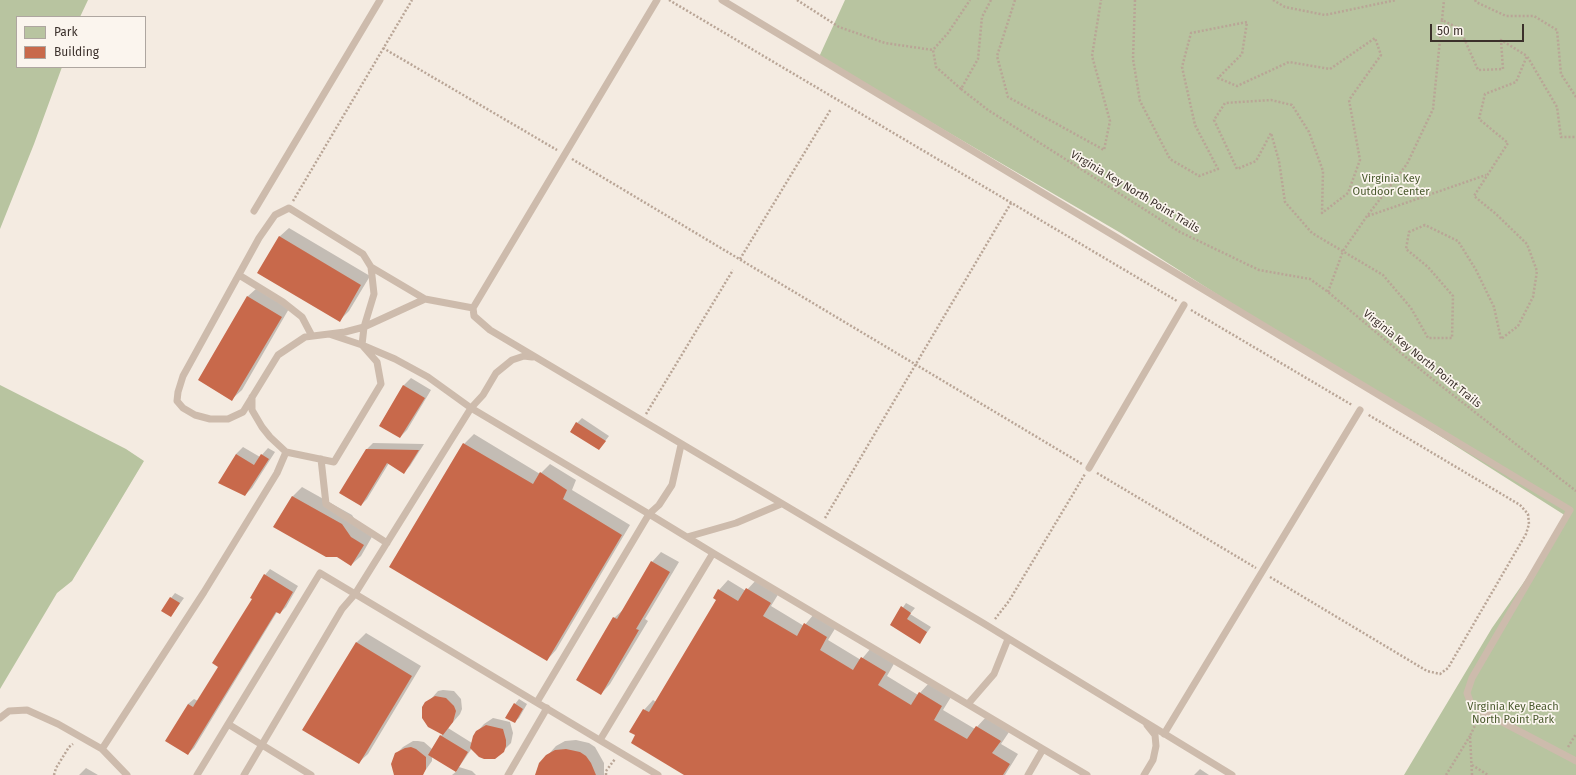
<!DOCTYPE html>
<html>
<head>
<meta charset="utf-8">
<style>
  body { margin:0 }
  #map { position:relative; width:1576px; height:775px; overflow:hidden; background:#f4ebe1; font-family:"Fira Sans",sans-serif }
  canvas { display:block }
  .legend { position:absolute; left:16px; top:16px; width:130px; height:52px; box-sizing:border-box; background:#fbf5ee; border:1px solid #aea6a0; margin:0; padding:5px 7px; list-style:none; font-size:12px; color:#3b302b }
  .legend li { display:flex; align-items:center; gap:8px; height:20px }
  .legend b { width:20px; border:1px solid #aea6a0 }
  .scale { position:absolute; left:1430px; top:24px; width:94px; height:18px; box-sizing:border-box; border:2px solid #3b302b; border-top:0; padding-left:5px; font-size:12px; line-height:14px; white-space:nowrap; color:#3b302b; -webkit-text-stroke:3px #fbf5ee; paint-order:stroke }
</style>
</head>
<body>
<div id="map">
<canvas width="1576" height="775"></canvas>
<ul class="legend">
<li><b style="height:11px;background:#b8c4a0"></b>Park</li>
<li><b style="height:11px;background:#c8694b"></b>Building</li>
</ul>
<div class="scale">50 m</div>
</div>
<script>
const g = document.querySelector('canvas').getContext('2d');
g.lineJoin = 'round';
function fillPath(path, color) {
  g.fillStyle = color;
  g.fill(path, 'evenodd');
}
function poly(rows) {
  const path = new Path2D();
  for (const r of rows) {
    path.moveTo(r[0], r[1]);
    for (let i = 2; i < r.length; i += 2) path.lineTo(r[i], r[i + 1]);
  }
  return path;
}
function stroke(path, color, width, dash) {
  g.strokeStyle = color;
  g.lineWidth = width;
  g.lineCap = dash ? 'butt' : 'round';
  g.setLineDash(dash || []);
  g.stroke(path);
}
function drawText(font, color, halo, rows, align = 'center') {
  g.font = font + ' "Fira Sans",sans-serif';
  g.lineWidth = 3.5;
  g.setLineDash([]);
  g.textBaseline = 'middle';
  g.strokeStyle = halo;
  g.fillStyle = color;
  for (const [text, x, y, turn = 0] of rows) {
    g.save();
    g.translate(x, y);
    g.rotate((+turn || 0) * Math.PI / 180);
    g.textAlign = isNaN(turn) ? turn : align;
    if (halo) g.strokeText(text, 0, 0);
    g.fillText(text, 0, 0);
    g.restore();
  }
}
const green = poly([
  [0,0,88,0,80,17,17,17,17,67,62,67,34,144,0,229],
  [845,0,1576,0,1576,775,1404,775,1492,628,1556,536,1566,516,1119,232,819,57],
  [0,385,126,449,144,461,72,581,57,593,0,689]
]);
const shadow = poly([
  [289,228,370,276,349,311,340,320,279,237],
  [257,288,290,307,242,390,232,399,247,297],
  [411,378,431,390,407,430,400,437,380,425,404,385],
  [582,418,609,436,599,449,577,423],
  [474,434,540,474,550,464,576,480,572,490,630,525,556,650,547,660,391,567,464,444],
  [373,443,424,444,410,466,404,472,389,463,367,499,361,505,367,449],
  [243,447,260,457,268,448,275,452,252,488,245,495,236,454],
  [302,487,352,515,360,528,373,535,361,556,351,565,337,556,275,526,293,496],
  [661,552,679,562,645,619,648,621,610,684,601,694,577,680,614,618,624,609,652,562],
  [270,569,298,586,286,607,280,613,277,612,194,748,188,754,188,704,194,699,198,701,219,667,265,575],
  [757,579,779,593,771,606,804,626,814,614,836,627,828,640,861,660,871,648,895,662,887,676,918,695,929,683,951,697,943,710,975,729,986,717,1009,732,1001,744,1018,754,1005,775,686,775,637,735,644,710,653,700,656,702,717,600,714,598,719,590,728,580,746,591],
  [175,593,184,598,171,616,171,598],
  [906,603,915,608,910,614,931,627,920,642,891,625],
  [366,633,421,666,368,754,358,763,304,730,357,642],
  [443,690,454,691,461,699,462,709,460,714,448,728,472,743,477,732,484,724,493,718,510,722,513,733,511,743,503,751,472,748,459,767,472,771,476,775,452,775,457,771,432,756,432,761,422,775,396,775,396,754,403,747,413,741,418,741,424,742,432,749,443,733,431,699,438,691],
  [519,699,527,704,519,718,514,722,515,704],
  [576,740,589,743,595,747,604,763,604,775,537,775,547,756,556,746,565,741],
  [86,768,98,775,79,775],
  [1200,769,1209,775,1194,775]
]);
const building = poly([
  [279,236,361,285,340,322,257,273],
  [247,296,282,317,232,401,198,380],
  [403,385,425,398,400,438,379,426],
  [576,422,606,441,599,450,570,432],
  [463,443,533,484,540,472,567,490,563,499,622,535,547,661,389,567],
  [366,449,419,450,404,474,387,463,361,506,339,493],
  [236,454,254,465,261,454,269,459,245,496,218,483],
  [292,496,342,524,351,537,364,545,351,566,337,557,326,557,273,527],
  [651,561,670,572,636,629,639,630,601,695,576,680,613,617,617,619],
  [264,574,293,592,280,614,276,612,188,755,165,741,188,704,193,707,218,667,212,663,252,599,250,598],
  [746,588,771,603,763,616,797,636,804,623,827,637,820,650,853,670,861,657,886,672,878,685,911,705,919,692,942,706,934,720,967,739,976,726,1001,741,992,753,1010,764,1003,775,684,775,631,743,635,735,629,732,643,709,649,712,716,600,713,598,718,589,738,601],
  [170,597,180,603,171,617,161,611],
  [901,606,911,613,907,619,927,632,920,644,890,625],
  [356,642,412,676,359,764,302,730],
  [435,696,446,698,454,706,456,711,453,722,443,735,428,727,422,718,422,707,425,702],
  [514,703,523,709,515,723,505,718],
  [486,725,503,729,506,740,506,746,504,752,495,759,484,759,479,757,470,748,473,736,476,731],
  [440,735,468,752,456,772,428,755],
  [411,747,416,749,426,757,426,769,423,775,394,775,391,764,395,753,405,748],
  [566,749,580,752,586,756,591,763,596,775,535,775,539,763,546,755,555,750]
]);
const path = poly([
  [669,0,1177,301],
  [797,0,839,27,885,43,933,50],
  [991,0,982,17,978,59,961,89,988,110,1180,232,1259,270,1310,279,1328,292,1426,374,1576,491],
  [1015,0,997,56,1008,97,1104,150,1110,121,1092,56,1101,0],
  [1135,0,1133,59,1140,101,1170,159,1199,176,1218,169,1195,125,1182,67,1191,33,1247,22,1242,54,1218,78,1237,86,1289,62,1330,69,1375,38,1381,55,1349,100,1360,160,1348,193,1322,213,1323,171,1309,132,1292,105,1271,100,1225,103,1214,120,1237,169,1256,161,1271,133,1279,161,1285,202,1312,233,1383,275,1411,308,1428,338,1452,338,1453,296,1428,267,1406,249,1409,232,1425,225,1458,241,1476,270,1494,307,1501,339,1518,326,1533,297,1537,271,1527,244,1496,214,1474,196,1508,143,1479,119,1485,94,1516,82,1527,56,1557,107,1561,137,1576,137],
  [1273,0,1285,7,1325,15,1396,0],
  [1475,0,1476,2,1506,16,1534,16,1557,30,1561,74,1576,97],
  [1442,20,1444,0],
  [383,48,557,150],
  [961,89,936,67,933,50,948,33,970,0],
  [572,159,1082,464],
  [293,201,412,0],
  [1368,216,1486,175],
  [740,259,831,109],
  [1328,292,1343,251,1367,216,1407,164,1433,109,1442,20,1460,29,1478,70,1503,69,1501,40,1527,56],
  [1191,310,1352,405],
  [646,414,733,270],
  [1097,473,1256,568],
  [825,518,1011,203],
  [1270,577,1427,671,1440,674,1448,668,1526,534,1529,524,1528,514,1520,505,1367,414],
  [995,619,1009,601,1085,474],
  [1568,747,1576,734],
  [1472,765,1488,775],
  [54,775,56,768,69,747,73,744],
  [606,775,606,771,615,759],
  [1446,775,1470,736],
  [1472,775,1470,736,1478,719]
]);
const service = poly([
  [657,0,473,308,474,316,490,330,983,623,1232,775],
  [722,0,1570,510,1472,678,1467,693,1471,704,1481,711,1576,761],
  [254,211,380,0],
  [371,267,425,299],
  [239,275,283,302,302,317,312,336],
  [329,334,345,332,364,327,374,294,371,267,363,254,289,208,275,215,259,238,183,376,178,392,177,401,183,408,195,415,210,419,228,419,243,412,278,355,305,337,329,334,362,345,395,359,428,377,471,408,483,395,496,373,512,360,524,356,532,357],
  [252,397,252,410,262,427,270,437,286,452,334,462,381,384,377,362,362,345,364,327,425,299,473,308],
  [321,459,326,504,387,543],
  [1089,468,1184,305],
  [687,537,736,523,781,504],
  [537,702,649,514,713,553],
  [968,704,994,674,1008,639],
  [0,718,9,711,27,710,58,724,102,749,127,775],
  [228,724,311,775],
  [1164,734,1360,410],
  [600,740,713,553,1043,749],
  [102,749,204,592,277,473,286,452],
  [197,775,320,573,658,775],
  [244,775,342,609,355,594,471,408,649,514,659,505,672,485,681,445],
  [508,775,547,708],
  [1028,775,1043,749,1087,775],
  [1144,775,1153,760,1156,746,1155,735,1147,725]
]);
const parkNames = [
  ["Virginia Key",1391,179],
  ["Outdoor Center",1391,192],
  ["Virginia Key Beach",1513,707],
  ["North Point Park",1513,720]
];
const streetNames = [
  ["Virginia Key North Point Trails",1135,192,31],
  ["Virginia Key North Point Trails",1422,359,39]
];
fillPath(green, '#b8c4a0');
fillPath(shadow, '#0003');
fillPath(building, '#c8694b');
stroke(path, '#b9a596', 2.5, [2, 2]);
stroke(service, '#cdbbac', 7);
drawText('11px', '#4a5a2e', '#fbf5ee', parkNames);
drawText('11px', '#3b302b', '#fbf5ee', streetNames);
</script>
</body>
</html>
